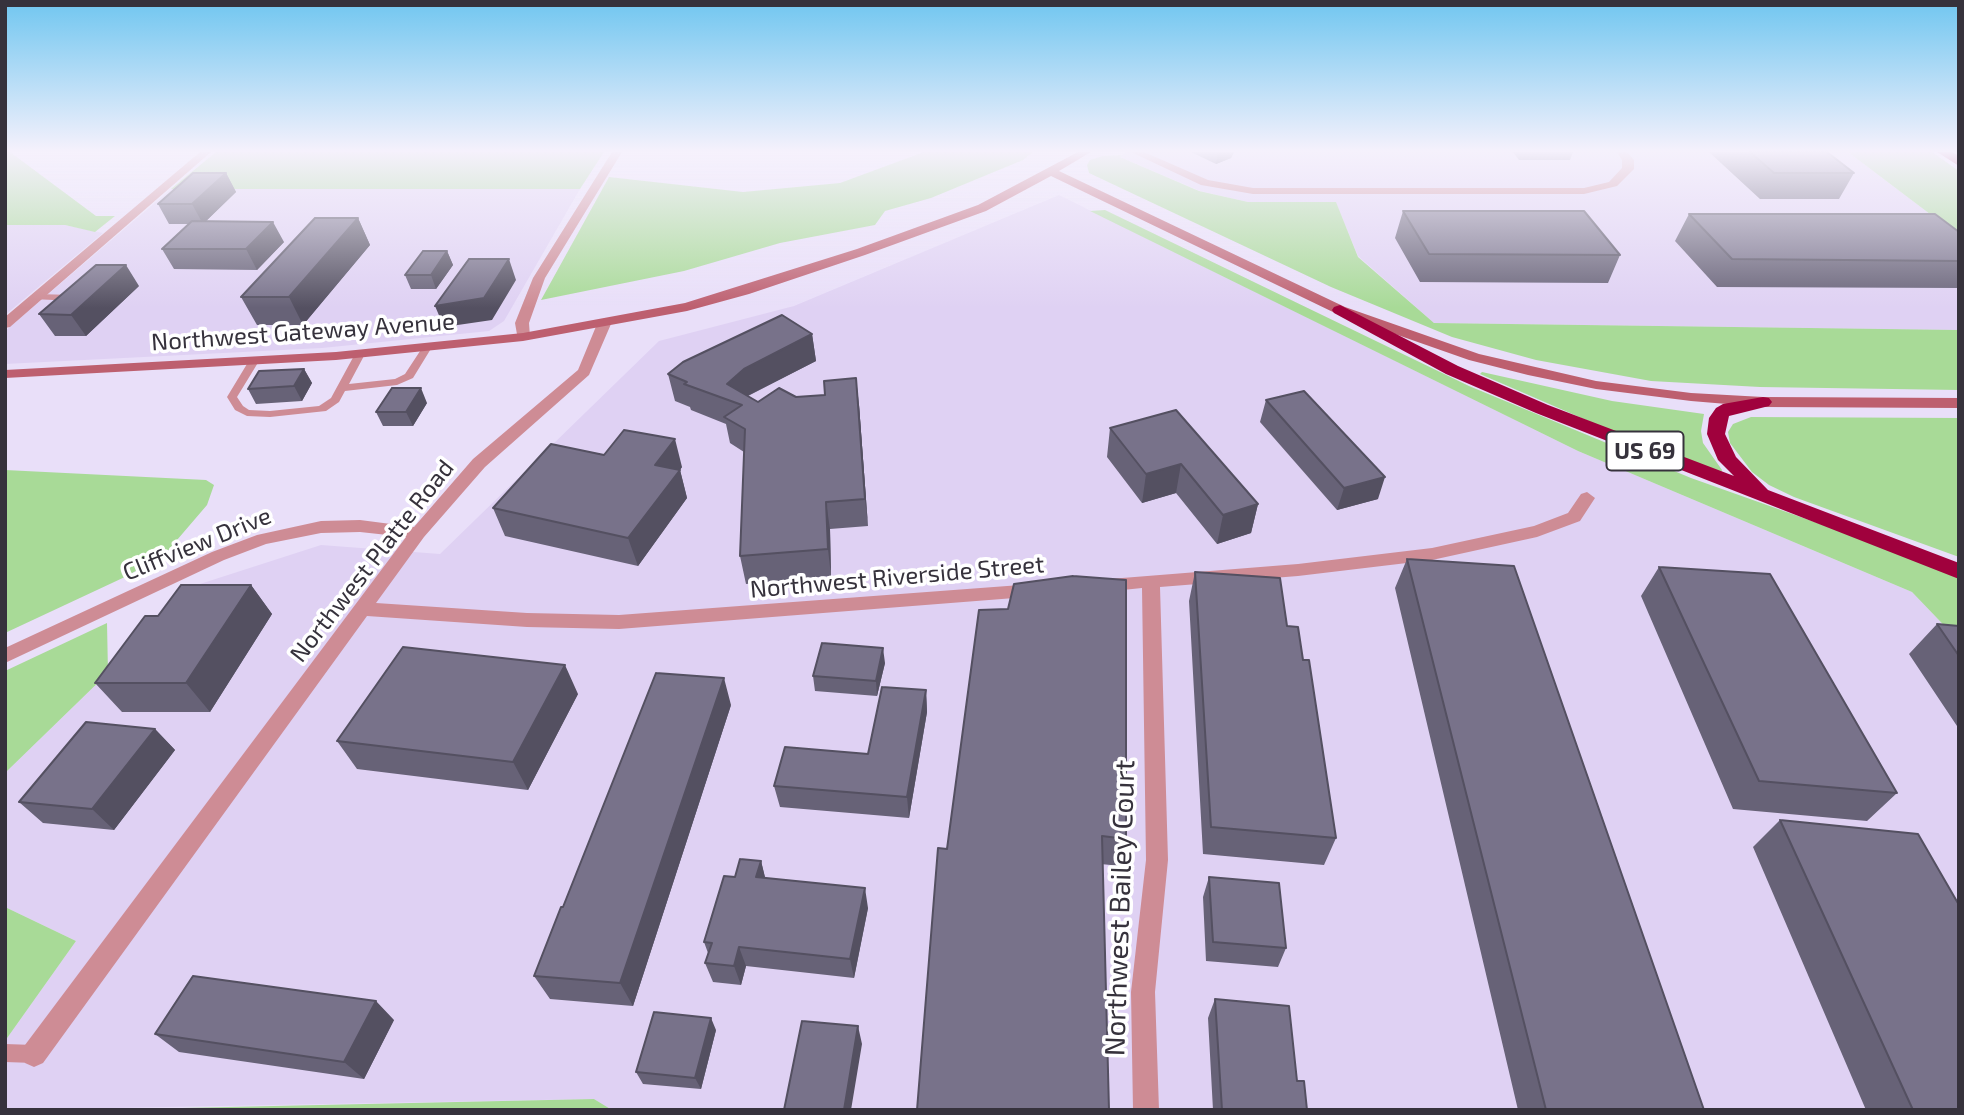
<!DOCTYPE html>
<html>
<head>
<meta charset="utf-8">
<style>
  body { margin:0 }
  #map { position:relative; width:1964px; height:1115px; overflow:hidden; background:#e9dff9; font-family:"Exo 2",sans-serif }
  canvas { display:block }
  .frame { position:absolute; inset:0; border:7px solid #36323c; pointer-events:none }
</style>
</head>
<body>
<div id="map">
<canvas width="1964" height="1115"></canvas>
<div class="frame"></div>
</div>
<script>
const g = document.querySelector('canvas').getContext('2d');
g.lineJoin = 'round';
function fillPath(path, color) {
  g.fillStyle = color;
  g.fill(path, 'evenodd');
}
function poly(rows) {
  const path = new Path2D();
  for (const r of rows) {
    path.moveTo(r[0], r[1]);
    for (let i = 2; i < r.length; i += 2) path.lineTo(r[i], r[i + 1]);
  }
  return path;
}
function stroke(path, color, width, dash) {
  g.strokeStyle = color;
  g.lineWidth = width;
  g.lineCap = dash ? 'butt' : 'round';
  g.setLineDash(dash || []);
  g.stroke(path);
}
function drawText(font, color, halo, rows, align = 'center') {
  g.font = font + ' "Exo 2",sans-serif';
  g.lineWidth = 7;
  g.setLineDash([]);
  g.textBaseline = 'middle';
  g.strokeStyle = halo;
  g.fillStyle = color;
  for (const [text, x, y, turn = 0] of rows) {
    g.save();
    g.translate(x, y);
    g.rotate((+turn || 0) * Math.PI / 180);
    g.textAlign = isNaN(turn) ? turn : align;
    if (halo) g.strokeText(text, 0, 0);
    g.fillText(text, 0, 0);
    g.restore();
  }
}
const built = poly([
  [1126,152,1848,152,1959,236,1959,330,1434,323,1358,256,1336,203,1248,202,1200,191,1120,157],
  [171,189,580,189,504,321,489,331,322,348,5,364,5,331],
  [1059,195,1578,451,1912,592,1959,641,1959,1110,612,1110,594,1099,5,1110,5,1041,76,941,5,907,5,773,200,584,321,545,440,554,659,341,794,306],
  [5,225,65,225,103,233,5,315]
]);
const green = poly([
  [5,152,10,152,96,216,115,216,95,232,65,225,5,225],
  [216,152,604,152,580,189,171,189],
  [924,152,1033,152,1023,160,931,198,885,211,875,225,780,243,684,271,541,300,609,177,743,192,840,183],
  [1848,152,1932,152,1959,171,1959,236],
  [1122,155,1120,157,1199,191,1248,202,1336,202,1358,257,1434,323,1959,330,1959,390,1760,387,1651,381,1536,360,1452,337,1331,287,1089,173,1087,165,1090,160,1103,156],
  [1105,210,1469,386,1691,478,1913,557,1959,576,1959,641,1912,592,1578,451,1090,211],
  [1482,372,1612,401,1704,414,1701,431,1703,443,1722,470,1721,473,1600,426,1480,374],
  [1751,417,1959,418,1959,557,1794,497,1769,485,1752,472,1730,443,1728,432,1733,424],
  [5,470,206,480,214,485,207,505,165,554,127,576,5,633],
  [107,623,108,673,5,773,5,671],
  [5,907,76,941,5,1041],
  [594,1099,612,1110,91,1110]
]);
const service = poly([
  [36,294,74,295,79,298,74,301,33,299,31,297,36,294],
  [427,344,432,347,413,378,397,385,345,391,339,402,326,411,270,417,247,416,235,410,227,397,250,359,254,358,259,361,237,397,243,406,249,410,270,411,319,406,331,398,356,352,364,352,365,354,349,384,395,379,405,374,424,345,427,344],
  [5,1044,34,1045,40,1048,43,1054,40,1060,34,1063,5,1062,5,1044]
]);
const minor = poly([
  [200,152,211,152,10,327,5,328,5,317,200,152],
  [612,152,622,152,545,278,529,323,530,337,528,340,518,340,515,323,533,278,612,152],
  [1131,152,1144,152,1208,180,1253,188,1584,188,1609,182,1622,168,1622,160,1617,152,1627,152,1634,160,1634,169,1617,186,1584,194,1253,194,1201,185,1131,152],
  [604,320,611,324,589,375,485,467,424,537,376,603,527,613,619,615,1034,584,1040,586,1043,591,1040,596,619,629,527,627,367,616,43,1063,34,1067,25,1063,21,1054,25,1045,406,537,360,532,321,533,266,544,224,560,5,663,5,648,212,552,257,535,321,521,360,520,414,527,473,459,578,370,597,324,604,320],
  [1587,492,1595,498,1580,521,1537,537,1432,560,1298,576,1160,587,1168,860,1155,992,1159,1110,1133,1110,1131,992,1146,860,1142,588,1103,592,1097,590,1094,585,1097,580,1298,564,1432,548,1534,526,1568,513,1581,494,1587,492]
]);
const secondary = poly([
  [1078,152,1091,152,1059,171,1345,307,1479,354,1596,381,1691,393,1763,397,1959,398,1959,408,1763,407,1691,401,1596,389,1528,375,1469,360,1335,313,1051,176,986,211,865,255,749,294,687,311,523,341,336,360,5,378,5,370,336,352,523,333,685,303,857,249,978,205,1078,152]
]);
const motorway = poly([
  [1937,152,1952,152,1959,156,1959,166,1937,152],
  [1340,305,1458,366,1548,405,1734,476,1718,460,1707,434,1709,418,1716,408,1723,404,1763,397,1769,398,1772,402,1769,406,1729,416,1725,434,1736,457,1768,490,1959,563,1959,579,1536,413,1446,374,1334,313,1332,310,1334,307,1340,305]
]);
const wall = poly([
  [1191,152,1234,152,1231,158,1216,164],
  [1513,152,1573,152,1570,160,1519,160],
  [1709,152,1827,152,1854,173,1839,199,1760,199],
  [226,173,236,192,206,221,284,242,257,270,174,269,162,249,189,224,169,224,158,204],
  [1403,211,1620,255,1608,283,1420,282,1395,238],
  [1689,214,1959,232,1959,288,1717,287,1675,241],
  [358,218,370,245,303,325,257,325,241,297],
  [447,251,453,265,436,289,411,289,405,275],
  [139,286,86,336,55,336,39,314],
  [812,334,816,361,748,396,758,402,796,397,859,405,868,526,830,529,831,576,746,584,740,556,744,452,730,443,726,424,691,410,690,407,675,401,668,374],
  [304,369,312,383,302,401,256,404,248,389],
  [1266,400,1378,499,1337,510,1260,422],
  [427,403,413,426,383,426,376,412],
  [1110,428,1258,504,1251,533,1217,544,1176,493,1142,503,1107,457],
  [604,455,682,467,680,470,687,498,638,566,505,536,493,508],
  [1407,559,1704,1110,1518,1110,1395,588],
  [1659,567,1897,793,1867,821,1733,809,1641,596],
  [1195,572,1287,626,1303,660,1336,838,1324,865,1203,854,1189,601],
  [251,585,272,614,210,712,122,712,95,683,158,616],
  [979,610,1126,839,1121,866,947,849],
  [1937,624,1959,626,1959,729,1909,654],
  [885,663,877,696,815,691,813,676],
  [926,690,927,712,909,818,780,807,774,786,868,754],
  [578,694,528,790,357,769,337,741],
  [731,705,633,1006,550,999,534,976,563,907],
  [155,729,175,750,114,830,43,823,19,802],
  [1780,820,1959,1110,1866,1110,1753,847],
  [761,861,765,878,868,908,854,978,746,966,741,985,713,982,705,963,708,953,704,942,735,877],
  [1209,877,1286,948,1278,967,1206,961,1203,897],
  [1215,999,1297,1081,1307,1110,1213,1110,1208,1018],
  [394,1020,364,1079,179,1052,155,1034],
  [716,1030,701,1089,643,1084,636,1072]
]);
const shadedWall = poly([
  [1218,152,1234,152,1231,158,1216,164],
  [226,173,236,192,203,224,192,204],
  [358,218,370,245,303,325,289,297],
  [273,222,284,242,257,270,246,249],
  [447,251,453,265,436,289,431,275],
  [509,259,516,280,492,320,444,327,435,306],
  [126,265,139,286,86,336,71,315],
  [812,334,816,361,749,395,739,404,727,384,744,369],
  [304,369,312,383,302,401,294,386],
  [856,378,859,405,868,526,865,499],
  [421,388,427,403,413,426,406,412],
  [675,439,682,467,673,479,680,470,687,498,638,566,628,538,655,465],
  [1181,464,1176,493,1142,503,1146,474],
  [1385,477,1378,499,1337,510,1344,488],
  [826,502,830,529,831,576,828,549],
  [1258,504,1251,533,1217,544,1223,515],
  [251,585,272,614,210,712,186,683],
  [883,648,885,663,877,696,876,681],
  [565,665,578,694,528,790,513,762],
  [724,678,731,705,633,1006,620,983],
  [926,690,927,712,909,818,907,797],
  [155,729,175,750,114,830,92,809],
  [761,861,766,881,756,877],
  [865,888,868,908,854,978,850,959],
  [739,947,746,966,741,985,734,966],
  [376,1001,394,1020,364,1079,344,1062],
  [711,1018,716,1030,701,1089,695,1078],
  [858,1026,862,1044,851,1110,844,1110]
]);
const building = poly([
  [1750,152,1827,152,1854,173,1774,173,1750,152],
  [193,173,226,173,192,204,158,204,193,173],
  [1403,211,1584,211,1620,255,1429,254,1403,211],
  [1689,214,1935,214,1959,232,1959,261,1732,259,1689,214],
  [315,218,358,218,289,297,241,297,315,218],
  [192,221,273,222,246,249,162,249,192,221],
  [423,251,447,251,431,275,405,275,423,251],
  [469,259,509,259,484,298,435,306,469,259],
  [96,265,126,265,71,315,39,314,96,265],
  [782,315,812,334,744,369,727,384,758,402,779,388,796,397,825,395,824,381,856,378,865,499,826,502,828,549,740,556,745,429,724,417,742,405,684,384,687,382,668,374,683,362,782,315],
  [304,369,294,386,248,389,259,371,304,369],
  [392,388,421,388,406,412,376,412,392,388],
  [1304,391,1385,477,1344,488,1266,400,1304,391],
  [1176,410,1258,504,1223,515,1181,464,1146,474,1110,428,1176,410],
  [624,430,675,439,655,465,680,470,628,538,493,508,551,444,604,455,624,430],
  [1407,559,1514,566,1704,1110,1546,1110,1407,559],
  [1659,567,1770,574,1897,793,1759,781,1659,567],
  [1195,572,1280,578,1287,626,1298,627,1303,660,1309,660,1336,838,1211,827,1195,572],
  [1073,576,1126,580,1126,839,1102,836,1109,1110,917,1110,938,848,947,849,979,610,1008,609,1014,584,1073,576],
  [181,585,251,585,186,683,95,683,145,616,158,616,181,585],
  [1937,624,1959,626,1959,656,1937,624],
  [822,643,883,648,876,681,813,676,822,643],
  [403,647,565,665,513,762,337,741,403,647],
  [656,673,724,678,620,983,534,976,561,907,563,907,656,673],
  [882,687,926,690,907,797,774,786,785,747,868,754,882,687],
  [86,722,155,729,92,809,19,802,86,722],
  [1780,820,1918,834,1959,905,1959,1110,1913,1110,1780,820],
  [740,859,761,861,756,877,865,888,850,959,739,947,734,966,705,963,712,943,704,942,724,876,735,877,740,859],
  [1209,877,1279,883,1286,948,1213,942,1209,877],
  [193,976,376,1001,344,1062,155,1034,193,976],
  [1215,999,1289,1006,1297,1081,1304,1081,1307,1110,1222,1110,1215,999],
  [654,1012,711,1018,695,1078,636,1072,654,1012],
  [802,1021,858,1026,844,1110,784,1110,802,1021]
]);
const shields = [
  [1645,451,77]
];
const shieldNames = [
  ["US 69",1645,451]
];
const streetNames = [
  ["Northwest Gateway Avenue",303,332,-4],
  ["Cliffview Drive",197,544,-22],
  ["Northwest Platte Road",372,561,-52],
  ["Northwest Riverside Street",897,577,-5]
];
const nearStreetnames = [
  ["Northwest Bailey Court",1120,908,-88]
];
fillPath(built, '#dfd1f3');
fillPath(green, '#a8da97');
fillPath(service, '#ce8c95');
fillPath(minor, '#ce8c95');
fillPath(secondary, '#bd5f6f');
fillPath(motorway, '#a0013d');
fillPath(wall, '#676277');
fillPath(shadedWall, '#545061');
fillPath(building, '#78728a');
stroke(building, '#545061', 2);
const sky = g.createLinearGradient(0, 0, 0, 308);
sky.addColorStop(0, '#70c6f0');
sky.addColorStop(0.49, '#f5f1fc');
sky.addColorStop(1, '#f5f1fc00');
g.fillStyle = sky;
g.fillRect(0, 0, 1964, 308);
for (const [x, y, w] of shields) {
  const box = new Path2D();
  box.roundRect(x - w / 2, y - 19.5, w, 39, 5);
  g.fillStyle = '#fff';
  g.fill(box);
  stroke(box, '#36323c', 2);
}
drawText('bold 23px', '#36323c', null, shieldNames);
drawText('24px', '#36323c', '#fff', streetNames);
drawText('28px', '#36323c', '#fff', nearStreetnames);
</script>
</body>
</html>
